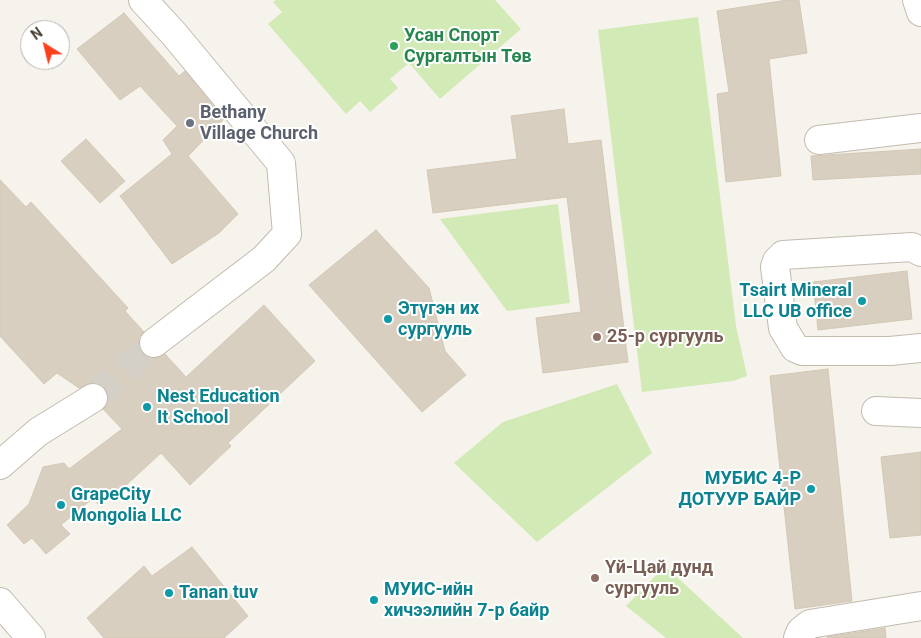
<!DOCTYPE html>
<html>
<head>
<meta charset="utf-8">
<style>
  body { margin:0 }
  #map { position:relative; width:921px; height:638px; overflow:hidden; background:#f6f3ec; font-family:Roboto,sans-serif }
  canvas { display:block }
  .north { position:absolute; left:20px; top:20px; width:50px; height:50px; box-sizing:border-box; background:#fff; border:1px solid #b7b4b0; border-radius:50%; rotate:324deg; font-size:14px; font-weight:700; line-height:20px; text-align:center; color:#4b4439 }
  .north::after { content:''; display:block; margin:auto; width:18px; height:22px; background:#fc3f1d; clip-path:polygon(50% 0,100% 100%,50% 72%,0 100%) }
</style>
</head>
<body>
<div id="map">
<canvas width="921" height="638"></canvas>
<div class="north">N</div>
</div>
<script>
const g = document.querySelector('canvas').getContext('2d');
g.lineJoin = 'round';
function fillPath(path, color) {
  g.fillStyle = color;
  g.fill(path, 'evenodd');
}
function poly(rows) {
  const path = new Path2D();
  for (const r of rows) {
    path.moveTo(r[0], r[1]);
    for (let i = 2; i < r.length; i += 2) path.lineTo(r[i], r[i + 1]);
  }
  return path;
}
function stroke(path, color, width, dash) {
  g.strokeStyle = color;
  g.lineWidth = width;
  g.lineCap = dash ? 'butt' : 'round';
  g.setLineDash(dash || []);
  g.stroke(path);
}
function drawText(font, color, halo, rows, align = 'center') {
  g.font = font + ' Roboto,sans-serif';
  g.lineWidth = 4;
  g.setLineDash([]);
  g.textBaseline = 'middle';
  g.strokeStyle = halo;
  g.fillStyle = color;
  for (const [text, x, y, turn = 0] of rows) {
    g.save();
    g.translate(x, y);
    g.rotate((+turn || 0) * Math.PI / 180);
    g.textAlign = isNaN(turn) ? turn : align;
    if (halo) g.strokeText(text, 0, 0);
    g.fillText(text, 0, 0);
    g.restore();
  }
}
const green = poly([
  [276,0,495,0,521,29,440,99,409,63,390,79,398,88,370,112,360,101,346,114,268,24,282,12,273,2],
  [698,17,736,326,747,376,733,381,642,392,598,30],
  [558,204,570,303,507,311,440,219],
  [617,384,652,453,537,542,454,463,503,422],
  [665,566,743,638,666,638,626,606]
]);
const building = poly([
  [787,0,799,0,807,53,769,59,781,176,726,182,717,94,729,92,717,11,787,0],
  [124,13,179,76,185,71,224,119,188,156,238,214,219,233,172,264,120,196,172,154,163,140,177,126,140,86,120,100,77,49,124,13],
  [564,109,568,144,601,140,628,362,543,373,536,318,581,312,567,197,433,213,427,170,517,159,511,116,564,109],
  [86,139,125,181,100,203,61,161,86,139],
  [921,149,921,174,813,180,811,156,921,149],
  [0,180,26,207,31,202,128,308,125,311,144,332,139,337,139,345,141,352,148,357,156,358,165,354,186,377,264,305,315,361,228,443,231,446,190,485,161,453,124,487,123,485,99,505,93,498,61,525,70,534,46,554,32,538,24,544,7,525,29,504,43,467,64,463,69,469,122,429,103,409,107,405,109,397,106,390,101,385,92,382,79,388,57,373,44,384,0,336,0,180],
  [376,230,429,288,445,351,466,375,422,412,309,285,376,230],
  [907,271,912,319,818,330,813,282,907,271],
  [828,369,852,601,795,609,770,376,828,369],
  [921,452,921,535,890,538,881,457,921,452],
  [192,547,248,616,224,638,104,638,87,618,144,566,152,576,192,547],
  [885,628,886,638,827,638,827,637,885,628]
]);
const minorTunnel = poly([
  [93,398,154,343]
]);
const minor = poly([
  [143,0,174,34,281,163,287,234,264,259,154,343],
  [917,0,921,12],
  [819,140,921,128],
  [921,252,912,247,783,255,777,261,775,267,783,328,795,348,802,351,890,351,921,348],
  [876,411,921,413],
  [0,465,38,432,93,398],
  [0,602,31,638],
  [798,638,801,631,810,624,921,606]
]);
const markers = [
  [394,46,5,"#2e9e5b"],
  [190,123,5,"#6b7280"],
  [862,301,5,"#0f9aa8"],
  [388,319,5,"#0f9aa8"],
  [597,337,5,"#8d6e63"],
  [147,407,5,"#0f9aa8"],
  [811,489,5,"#0f9aa8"],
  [61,505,5,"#0f9aa8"],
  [595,578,5,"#8d6e63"],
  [169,593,5,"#0f9aa8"],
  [374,600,5,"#0f9aa8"]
];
const leisureNames = [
  ["Усан Спорт",404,36],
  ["Сургалтын Төв",404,57]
];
const worshipNames = [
  ["Bethany",200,113],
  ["Village Church",200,134]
];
const cultureNames = [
  ["Tsairt Mineral",852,291,"right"],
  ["LLC UB office",852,312,"right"],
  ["Этүгэн их",398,309],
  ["сургууль",398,330],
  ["Nest Education",157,397],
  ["It School",157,418],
  ["МУБИС 4-Р",801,479,"right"],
  ["ДОТУУР БАЙР",801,500,"right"],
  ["GrapeCity",71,495],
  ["Mongolia LLC",71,516],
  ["МУИС-ийн",384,590],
  ["хичээлийн 7-р байр",384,611],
  ["Tanan tuv",179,593]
];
const educationNames = [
  ["25-р сургууль",607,337],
  ["Үй-Цай дунд",605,568],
  ["сургууль",605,589]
];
fillPath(green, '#d2eab5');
fillPath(building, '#d8cfc1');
stroke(building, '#d3c7b4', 1);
stroke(minorTunnel, '#d4d0c8', 28, [28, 14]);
stroke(minor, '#c2bbae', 30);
stroke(minor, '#fff', 28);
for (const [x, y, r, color] of markers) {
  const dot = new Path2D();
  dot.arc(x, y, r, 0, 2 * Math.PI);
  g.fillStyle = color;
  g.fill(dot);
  stroke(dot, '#fff', 2);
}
drawText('bold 18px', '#27864d', '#fff', leisureNames, 'left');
drawText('bold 18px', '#5b616d', '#fff', worshipNames, 'left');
drawText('bold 18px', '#0d838f', '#fff', cultureNames, 'left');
drawText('bold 18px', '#785e54', '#fff', educationNames, 'left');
</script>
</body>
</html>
